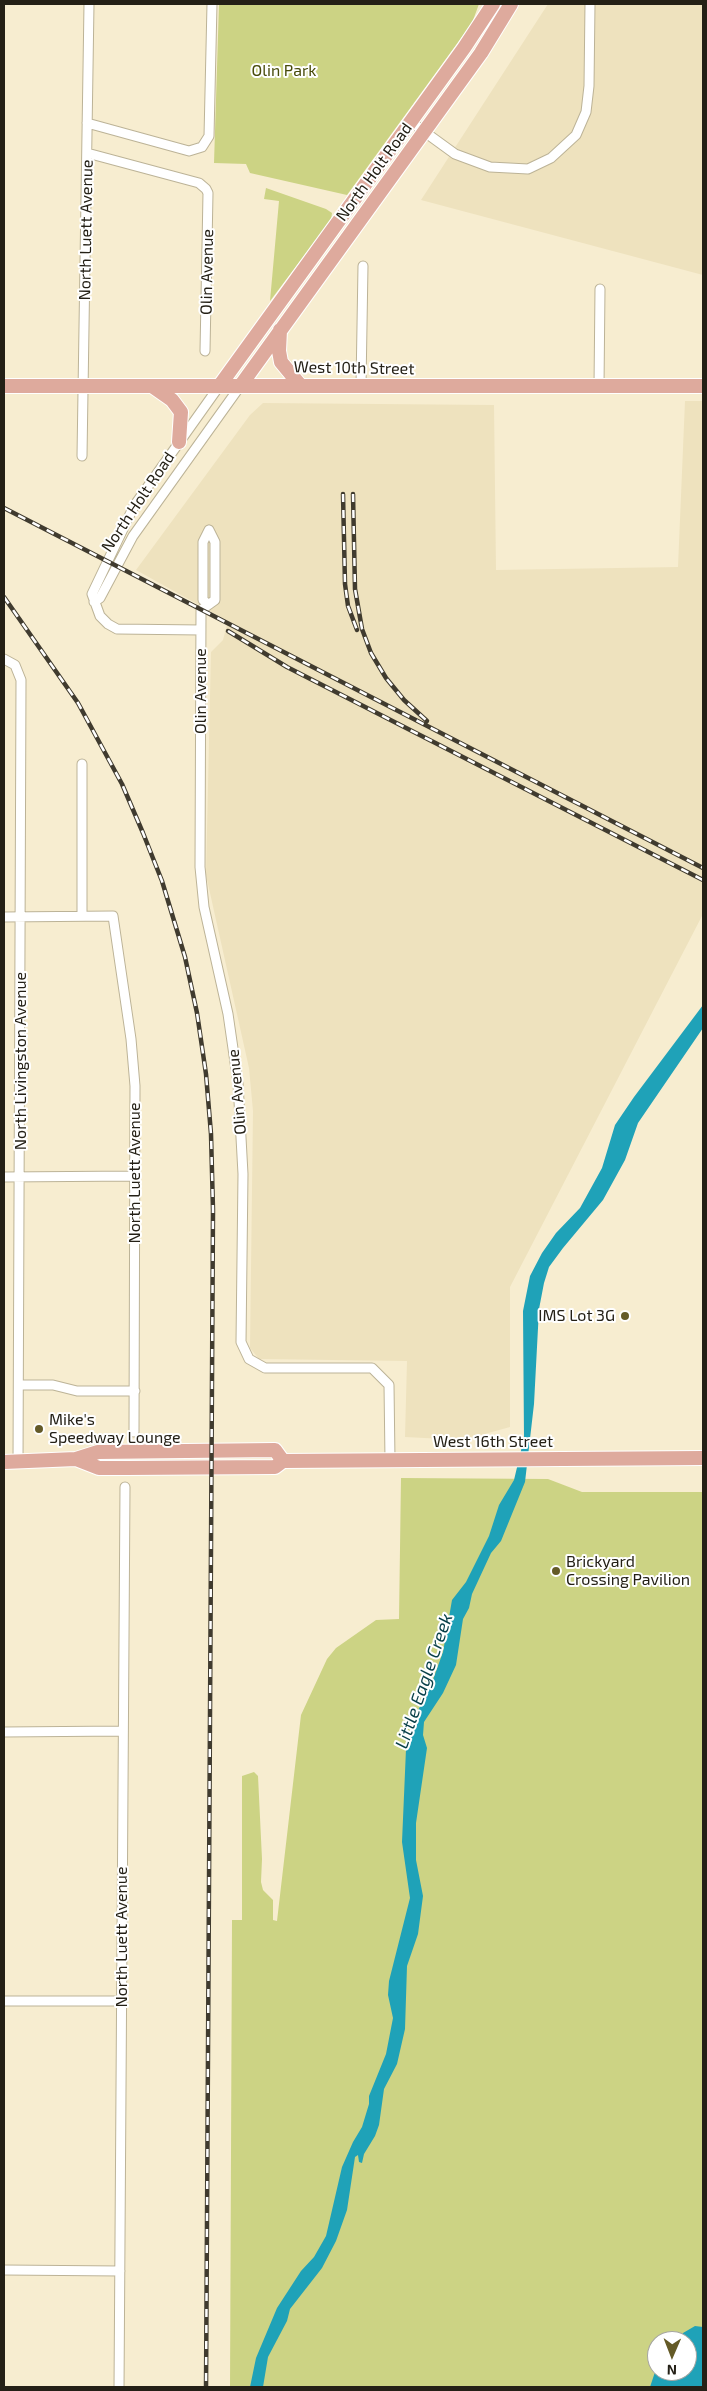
<!DOCTYPE html>
<html>
<head>
<meta charset="utf-8">
<style>
  body { margin:0 }
  #map { position:relative; width:707px; height:2391px; overflow:hidden; background:#f7edd0; font-family:"Exo 2",sans-serif }
  canvas { display:block }
  .frame { position:absolute; inset:0; border:5px solid #242016; pointer-events:none }
  .north { position:absolute; left:647px; top:2331px; width:50px; height:50px; box-sizing:border-box; background:#fff; border:1px solid #a7a6a2; border-radius:50%; rotate:181deg; font-size:14px; font-weight:700; line-height:20px; text-align:center; color:#242016 }
  .north::after { content:''; display:block; margin:auto; width:18px; height:22px; background:#645a27; clip-path:polygon(50% 0,100% 100%,50% 72%,0 100%) }
</style>
</head>
<body>
<div id="map">
<canvas width="707" height="2391"></canvas>
<div class="frame"></div>
<div class="north">N</div>
</div>
<script>
const g = document.querySelector('canvas').getContext('2d');
g.lineJoin = 'round';
function fillPath(path, color) {
  g.fillStyle = color;
  g.fill(path, 'evenodd');
}
function poly(rows) {
  const path = new Path2D();
  for (const r of rows) {
    path.moveTo(r[0], r[1]);
    for (let i = 2; i < r.length; i += 2) path.lineTo(r[i], r[i + 1]);
  }
  return path;
}
function stroke(path, color, width, dash) {
  g.strokeStyle = color;
  g.lineWidth = width;
  g.lineCap = dash ? 'butt' : 'round';
  g.setLineDash(dash || []);
  g.stroke(path);
}
function drawText(font, color, halo, rows, align = 'center') {
  g.font = font + ' "Exo 2",sans-serif';
  g.lineWidth = 4;
  g.setLineDash([]);
  g.textBaseline = 'middle';
  g.strokeStyle = halo;
  g.fillStyle = color;
  for (const [text, x, y, turn = 0] of rows) {
    g.save();
    g.translate(x, y);
    g.rotate((+turn || 0) * Math.PI / 180);
    g.textAlign = isNaN(turn) ? turn : align;
    if (halo) g.strokeText(text, 0, 0);
    g.fillText(text, 0, 0);
    g.restore();
  }
}
const built = poly([
  [548,4,703,4,703,275,421,200],
  [685,401,703,401,703,914,510,1287,510,1427,463,1440,405,1437,407,1361,259,1359,250,1348,253,1111,249,1068,206,875,211,652,223,640,228,621,136,570,250,415,263,403,494,405,496,570,678,567]
]);
const green = poly([
  [219,4,479,4,472,23,347,195,250,173,246,164,214,163],
  [266,188,326,209,332,213,331,220,270,301,279,201,264,199],
  [401,1478,548,1479,582,1492,703,1492,703,2387,230,2387,232,1920,242,1920,242,1776,254,1772,258,1776,262,1859,261,1882,263,1890,273,1900,273,1920,277,1921,301,1715,327,1659,336,1648,376,1620,399,1619],
  [657,2341,687,2341,687,2371,657,2371]
]);
const water = poly([
  [703,1005,703,1028,638,1123,625,1160,603,1200,563,1248,549,1267,544,1283,539,1309,534,1404,525,1482,501,1541,491,1553,472,1594,469,1608,463,1619,456,1665,443,1693,424,1722,423,1735,427,1748,416,1823,416,1860,423,1896,418,1934,407,1966,405,2029,397,2064,384,2089,379,2125,375,2136,364,2154,362,2163,359,2162,358,2155,355,2157,347,2210,336,2241,322,2268,290,2309,287,2321,268,2357,263,2387,250,2387,256,2358,277,2308,301,2271,314,2257,326,2236,342,2167,353,2142,362,2127,369,2104,369,2096,386,2054,393,2018,388,1995,389,1981,410,1898,402,1842,406,1749,416,1714,430,1688,443,1652,452,1600,466,1582,489,1536,499,1505,514,1480,524,1438,523,1311,530,1276,542,1253,556,1233,580,1208,602,1168,615,1125,634,1097],
  [695,2326,703,2327,703,2387,650,2387,657,2366,657,2371,687,2371,687,2341,678,2341,683,2333]
]);
const minor = poly([
  [411,122,455,154,490,167,528,169,551,158,576,135,586,112,589,86,590,4],
  [87,123,189,151,202,147,209,136,212,4],
  [87,153,199,183,206,189,208,193,205,351],
  [361,385,363,266],
  [599,386,600,289],
  [82,456,89,4],
  [209,530,215,542,215,600,201,610,200,867,204,907,228,1014,238,1083,243,1174,241,1342,249,1359,265,1368,372,1368,389,1385,390,1460],
  [94,602,100,598,133,536,241,385],
  [208,604,203,600,203,542,209,530],
  [201,630,117,629,108,624,100,616,92,594,134,506,220,385],
  [4,659,15,665,21,680,18,1462],
  [82,915,82,764],
  [4,917,113,916,131,1039,135,1086,134,1432],
  [4,1177,135,1176],
  [19,1385,53,1385,77,1391,135,1391],
  [4,1732,123,1731],
  [4,2001,122,2001],
  [4,2270,120,2271],
  [119,2387,125,1487]
]);
const primary = poly([
  [280,330,279,351,281,362,300,385],
  [220,385,464,48,493,4],
  [241,385,481,53,511,4],
  [4,386,703,386],
  [152,386,172,400,181,412,179,442],
  [76,1459,99,1468,126,1468,275,1467,283,1461,703,1458],
  [4,1462,76,1459,98,1452,275,1450,283,1461]
]);
const rail = poly([
  [343,494,345,584,348,606,357,630],
  [353,494,355,589,362,629,371,653,386,678,404,700,427,721],
  [4,508,703,868],
  [4,597,78,703,122,784,143,833,162,881,185,957,197,1013,206,1074,211,1134,213,1210,206,2387],
  [228,631,287,667,703,880]
]);
const markers = [
  [625,1316,5,"#645a27"],
  [39,1429,5,"#645a27"],
  [556,1571,5,"#645a27"]
];
const parkNames = [
  ["Olin Park",284,71]
];
const streetNames = [
  ["North Holt Road",374,172,-54],
  ["North Luett Avenue",86,230,-89],
  ["Olin Avenue",207,272,-89],
  ["West 10th Street",354,368,1],
  ["North Holt Road",138,502,-56],
  ["Olin Avenue",201,691,-90],
  ["North Livingston Avenue",21,1061,-90],
  ["Olin Avenue",237,1092,-95],
  ["North Luett Avenue",135,1173,-90],
  ["West 16th Street",493,1442],
  ["North Luett Avenue",122,1937,-90]
];
const poiNames = [
  ["IMS Lot 3G",615,1316,"right"],
  ["Mike's",49,1420],
  ["Speedway Lounge",49,1438],
  ["Brickyard",566,1562],
  ["Crossing Pavilion",566,1580]
];
const waterNames = [
  ["Little Eagle Creek",424,1681,-71]
];
fillPath(built, '#eee2be');
fillPath(green, '#ccd384');
fillPath(water, '#1fa2b8');
stroke(minor, '#bcb397', 11);
stroke(primary, '#fff', 16);
stroke(minor, '#fff', 9);
stroke(primary, '#deaa9d', 14);
stroke(rail, '#403b2f', 4.5);
stroke(rail, '#fff', 2.5, [8]);
for (const [x, y, r, color] of markers) {
  const dot = new Path2D();
  dot.arc(x, y, r, 0, 2 * Math.PI);
  g.fillStyle = color;
  g.fill(dot);
  stroke(dot, '#fff', 2);
}
drawText('16px', '#484b0a', '#fff', parkNames);
drawText('16px', '#242016', '#fff', streetNames);
drawText('16px', '#242016', '#fff', poiNames, 'left');
drawText('italic 18px', '#083f48', '#fff', waterNames);
</script>
</body>
</html>
